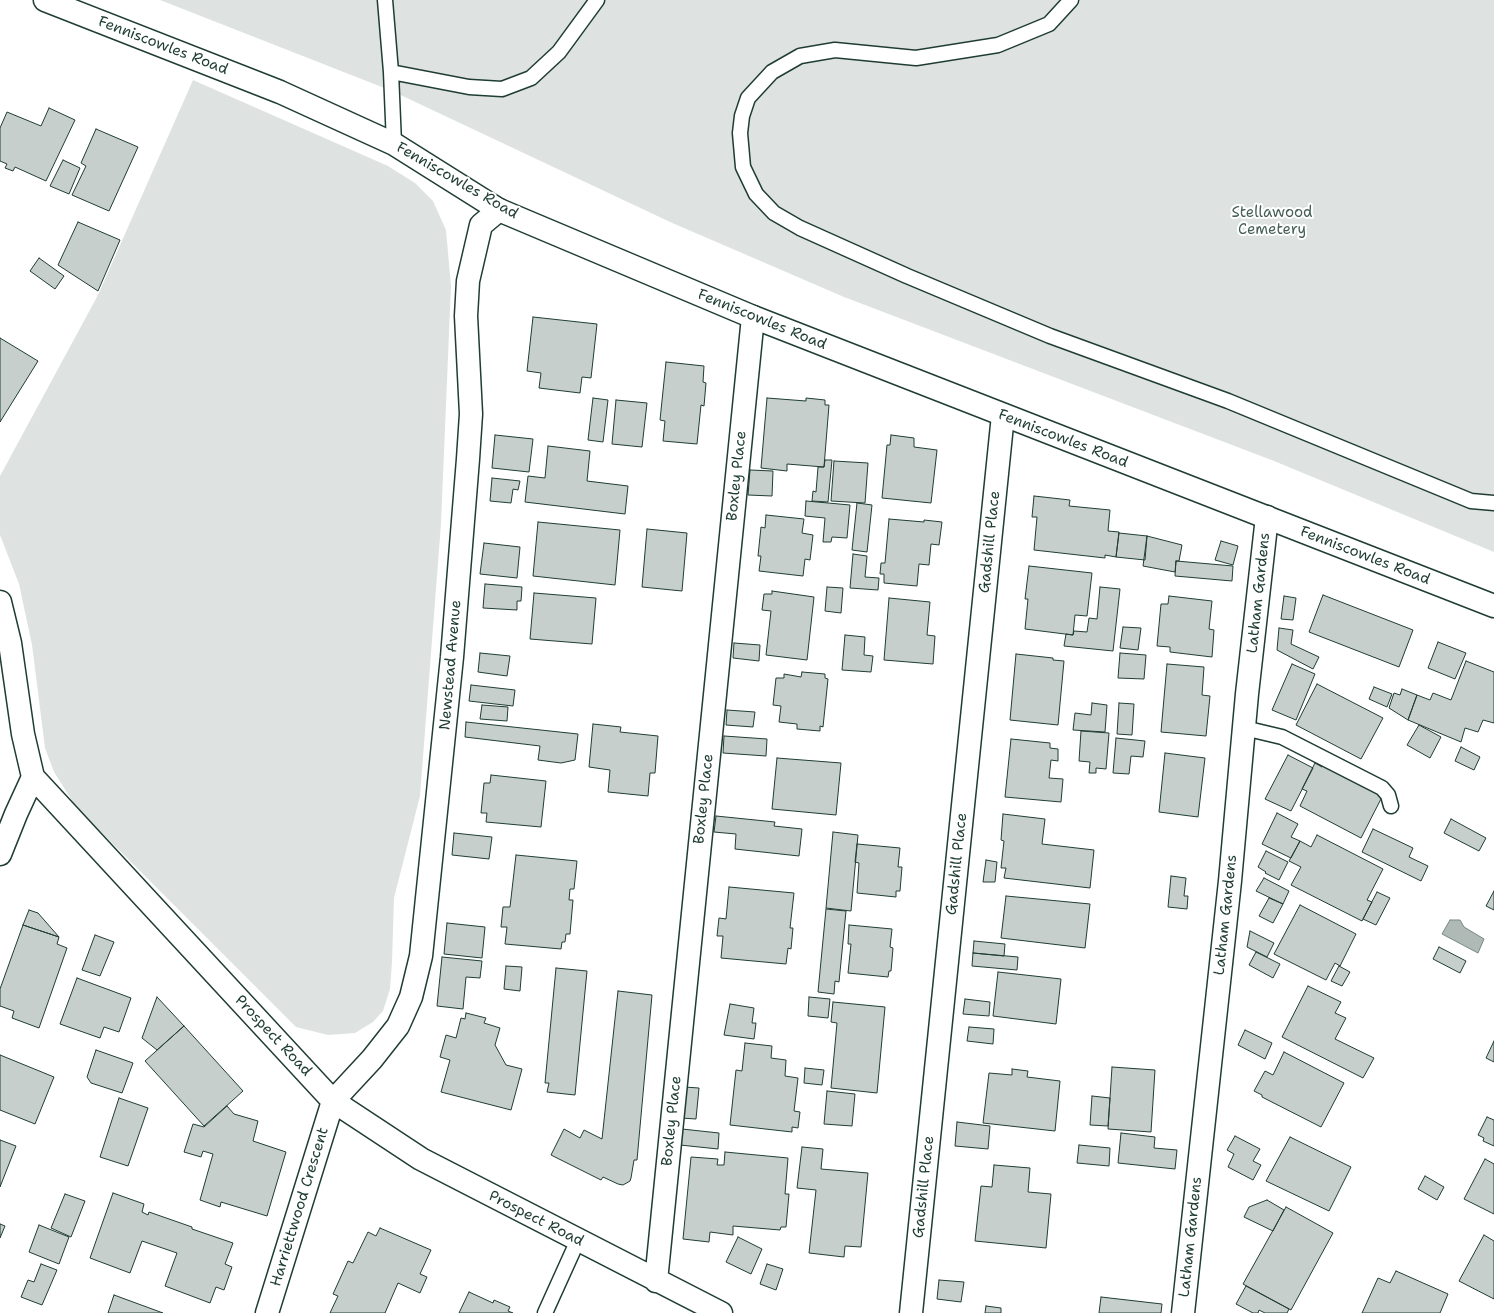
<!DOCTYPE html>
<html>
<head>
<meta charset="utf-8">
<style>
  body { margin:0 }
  canvas { display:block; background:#fff }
</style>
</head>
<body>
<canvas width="1494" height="1313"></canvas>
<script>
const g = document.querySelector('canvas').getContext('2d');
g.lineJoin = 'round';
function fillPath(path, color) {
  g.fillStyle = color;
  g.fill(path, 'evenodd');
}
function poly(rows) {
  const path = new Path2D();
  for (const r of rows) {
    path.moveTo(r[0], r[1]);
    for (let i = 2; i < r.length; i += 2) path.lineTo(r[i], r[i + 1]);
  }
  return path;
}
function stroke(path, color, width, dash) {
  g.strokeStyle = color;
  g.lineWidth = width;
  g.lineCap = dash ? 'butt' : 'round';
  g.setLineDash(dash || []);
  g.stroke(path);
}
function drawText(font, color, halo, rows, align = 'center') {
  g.font = font + ' "Shantell Sans",sans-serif';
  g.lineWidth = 4;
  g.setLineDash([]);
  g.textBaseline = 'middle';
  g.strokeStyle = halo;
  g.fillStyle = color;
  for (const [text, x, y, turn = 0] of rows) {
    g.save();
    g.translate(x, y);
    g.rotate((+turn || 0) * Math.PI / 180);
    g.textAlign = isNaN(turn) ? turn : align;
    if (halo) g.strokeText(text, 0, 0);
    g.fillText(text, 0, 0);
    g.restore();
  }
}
const green = poly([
  [160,0,1494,0,1494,552,1274,461,844,297,670,222,392,91],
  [193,80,388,166,415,183,433,201,446,230,451,286,441,524,420,796,394,898,392,962,390,989,383,1011,373,1022,355,1033,328,1035,296,1027,76,807,54,772,45,748,32,645,19,584,0,535,0,476,98,295]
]);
const water = poly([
  [1450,920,1460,920,1464,927,1484,939,1478,953,1442,934,1450,920]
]);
const building = poly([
  [49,108,75,120,46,181,15,167,13,171,5,168,7,164,0,161,0,128,7,112,41,126,49,108],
  [96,129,138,147,109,211,72,195,86,166,81,163,96,129],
  [63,160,80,168,69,194,50,186,63,160],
  [78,222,120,240,98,291,58,265,78,222],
  [39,258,64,276,55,289,30,271,39,258],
  [533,317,597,324,591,378,582,377,580,393,539,388,541,373,527,371,533,317],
  [0,338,38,361,0,422,0,338],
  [666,362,704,366,703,382,706,383,704,406,701,405,697,444,663,441,665,421,660,420,666,362],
  [593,398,608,400,603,442,588,440,593,398],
  [767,398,806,401,806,398,825,400,825,405,829,405,824,467,787,464,787,471,761,468,767,398],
  [616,400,647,403,642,447,612,444,616,400],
  [495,435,533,439,529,472,492,468,495,435],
  [891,435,914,438,914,447,937,450,931,503,882,498,887,445,890,445,891,435],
  [548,446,590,451,587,481,628,486,625,514,525,502,528,476,545,478,548,446],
  [825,460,832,460,828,502,812,501,813,491,816,492,818,467,824,467,825,460],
  [834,461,868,463,865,503,831,501,834,461],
  [750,470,773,471,772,496,748,495,750,470],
  [492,478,520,481,518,490,513,489,511,503,490,501,492,478],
  [1034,496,1070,500,1069,506,1110,510,1108,531,1119,532,1116,557,1105,555,1105,558,1034,550,1037,517,1032,517,1034,496],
  [806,501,850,505,847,538,832,537,831,542,823,542,825,518,805,516,806,501],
  [857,503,872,505,867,552,852,550,857,503],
  [766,515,804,519,802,533,813,535,810,560,805,559,803,576,759,571,761,556,758,556,761,527,765,528,766,515],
  [889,519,924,522,924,520,942,522,939,545,931,544,929,565,919,564,917,586,884,583,884,574,880,574,881,563,885,563,889,519],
  [538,522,620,530,615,585,533,576,538,522],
  [647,529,687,533,682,591,642,587,647,529],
  [1119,533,1147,536,1145,560,1116,557,1119,533],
  [1147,536,1182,545,1179,561,1176,561,1175,572,1143,566,1147,536],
  [1221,541,1238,546,1233,565,1215,560,1221,541],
  [484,543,520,547,517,578,480,574,484,543],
  [853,554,867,556,865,577,879,578,878,590,850,588,853,554],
  [1176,561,1233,566,1232,581,1175,576,1176,561],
  [1029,566,1092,573,1087,616,1075,615,1073,635,1025,629,1028,599,1025,599,1029,566],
  [485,584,522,587,521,601,517,601,517,610,483,608,485,584],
  [827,587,843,588,841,613,825,611,827,587],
  [1100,587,1120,589,1113,651,1064,646,1066,634,1073,635,1074,631,1087,632,1089,618,1097,619,1100,587],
  [772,591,814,597,807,660,766,655,771,611,762,610,764,594,772,594,772,591],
  [534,593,596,598,592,644,530,639,534,593],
  [1323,595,1413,630,1399,667,1309,632,1323,595],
  [1169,596,1212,601,1209,629,1214,630,1212,657,1170,652,1170,647,1157,646,1161,604,1168,604,1169,596],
  [1284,596,1296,598,1293,620,1281,619,1284,596],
  [889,598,930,602,927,635,935,636,933,664,884,660,889,598],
  [1123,627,1141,628,1138,650,1120,648,1123,627],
  [1279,628,1293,630,1291,644,1319,657,1313,669,1277,650,1279,628],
  [845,635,865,637,864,655,873,656,871,672,842,670,845,635],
  [1438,642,1466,653,1455,679,1428,668,1438,642],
  [734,643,760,645,759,661,733,658,734,643],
  [480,653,510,656,507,676,478,672,480,653],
  [1120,653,1146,655,1144,679,1118,678,1120,653],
  [1016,654,1053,658,1053,660,1064,661,1058,725,1010,720,1016,654],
  [1466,661,1494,672,1494,723,1483,720,1478,732,1465,728,1461,742,1408,720,1417,695,1430,700,1433,693,1451,700,1466,661],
  [1167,664,1204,667,1202,695,1210,696,1206,736,1161,732,1167,664],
  [1292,664,1315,674,1296,720,1272,710,1292,664],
  [802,672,825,674,825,678,828,679,823,727,820,726,820,731,797,729,797,724,779,722,781,706,773,705,776,678,784,678,784,674,801,677,802,672],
  [1317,684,1383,718,1361,759,1296,725,1317,684],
  [471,685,515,690,513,706,469,701,471,685],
  [1374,687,1392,694,1387,707,1369,699,1374,687],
  [1402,689,1417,695,1408,720,1389,708,1394,693,1400,695,1402,689],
  [1092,703,1107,705,1105,732,1073,730,1075,713,1091,715,1092,703],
  [1119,703,1134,704,1132,735,1117,734,1119,703],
  [482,705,508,707,507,721,480,719,482,705],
  [727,710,755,712,753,727,726,725,727,710],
  [466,722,578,734,575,760,561,763,538,760,540,746,465,737,466,722],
  [593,724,621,727,620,732,658,736,655,773,650,773,648,796,608,792,610,770,589,767,593,724],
  [1419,725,1441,737,1430,758,1407,745,1419,725],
  [1081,731,1109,733,1106,769,1096,768,1096,773,1089,773,1090,762,1079,761,1081,731],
  [724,736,767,739,766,756,723,753,724,736],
  [1116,738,1145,741,1143,757,1131,756,1129,774,1113,773,1116,738],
  [1011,739,1050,743,1050,748,1058,749,1058,761,1051,760,1049,778,1063,779,1061,802,1005,797,1011,739],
  [1461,747,1480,757,1474,770,1455,761,1461,747],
  [1165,753,1205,758,1198,817,1159,812,1165,753],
  [1288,755,1313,768,1291,811,1265,799,1288,755],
  [777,758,841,763,836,815,772,809,777,758],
  [1315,763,1322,767,1323,764,1383,795,1361,838,1300,806,1307,791,1302,789,1315,763],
  [491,775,546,781,541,827,486,822,487,813,481,813,484,783,490,783,491,775],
  [1277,813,1298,824,1291,837,1300,841,1291,858,1262,844,1277,813],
  [1003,814,1045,819,1042,844,1094,850,1090,888,1004,878,1006,868,1001,868,1004,841,1001,840,1003,814],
  [716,816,775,822,774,826,802,829,799,856,735,849,736,834,714,832,716,816],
  [1451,819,1486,838,1479,851,1444,833,1451,819],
  [1373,829,1413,848,1409,857,1428,866,1421,881,1362,852,1373,829],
  [833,832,858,835,851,911,826,908,833,832],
  [454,833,492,837,489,859,452,855,454,833],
  [1317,835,1383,869,1367,900,1372,902,1362,921,1291,885,1301,867,1289,861,1300,841,1311,847,1317,835],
  [857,844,900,848,898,867,902,867,900,891,896,891,896,897,857,893,859,863,855,862,857,844],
  [1266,851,1288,862,1279,880,1265,873,1266,872,1258,867,1266,851],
  [516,855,577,861,574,889,570,889,569,900,573,900,570,934,566,934,565,942,562,942,561,949,505,944,507,927,501,927,503,907,510,907,516,855],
  [986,860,997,862,995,882,983,882,986,860],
  [1171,876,1186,878,1184,896,1188,896,1187,909,1168,907,1171,876],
  [1264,878,1289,891,1283,904,1256,891,1264,878],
  [729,887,794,893,790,928,793,928,791,949,788,948,786,964,721,958,723,936,717,936,719,918,726,919,729,887],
  [1494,891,1494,910,1486,906,1494,891],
  [1377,892,1390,898,1376,925,1363,919,1377,892],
  [1006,896,1090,904,1085,948,1001,938,1006,896],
  [1269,898,1283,904,1273,923,1259,916,1269,898],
  [1300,905,1356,934,1340,966,1335,963,1326,980,1274,954,1300,905],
  [826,909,846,911,839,982,835,981,834,994,818,992,826,909],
  [29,910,38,913,59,937,23,925,29,910],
  [447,923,485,927,482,958,444,954,447,923],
  [23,925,59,937,57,944,67,948,39,1028,12,1018,14,1011,0,1006,0,989,23,925],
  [849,925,892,929,890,947,893,948,891,971,889,971,888,977,848,973,851,944,848,944,849,925],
  [1250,931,1274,943,1267,957,1247,947,1250,931],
  [95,935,114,942,100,976,82,970,95,935],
  [974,941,1005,944,1004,956,973,953,974,941],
  [1439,947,1466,961,1460,973,1433,959,1439,947],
  [1256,952,1280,964,1273,978,1249,965,1256,952],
  [973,953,1018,957,1017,970,972,966,973,953],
  [442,957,482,961,480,978,466,977,463,1009,437,1006,442,957],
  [506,966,522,967,520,991,504,989,506,966],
  [1339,966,1350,972,1342,986,1331,981,1339,966],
  [556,968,587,971,575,1095,547,1092,549,1083,545,1083,556,968],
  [998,972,1061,979,1056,1024,993,1016,998,972],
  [77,978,131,998,119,1032,104,1027,100,1038,60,1024,77,978],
  [1308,986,1341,1002,1335,1013,1346,1018,1335,1039,1374,1058,1363,1078,1282,1037,1308,986],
  [618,991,652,995,637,1160,634,1160,631,1178,630,1181,623,1185,618,1184,603,1177,601,1180,551,1155,564,1129,580,1138,584,1130,602,1139,618,991],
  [157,997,184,1026,157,1050,142,1038,157,997],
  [809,997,830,999,828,1018,808,1016,809,997],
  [965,999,990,1002,989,1016,963,1014,965,999],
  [833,1002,885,1007,877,1093,831,1088,837,1023,831,1022,833,1002],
  [730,1004,754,1008,752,1023,756,1023,754,1039,724,1035,730,1004],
  [466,1013,486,1018,484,1023,500,1028,495,1045,506,1065,522,1069,511,1110,441,1092,450,1060,440,1057,446,1035,456,1038,461,1018,465,1019,466,1013],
  [184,1026,243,1091,204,1126,145,1061,184,1026],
  [969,1027,994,1029,993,1044,967,1041,969,1027],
  [1245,1030,1272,1043,1265,1059,1238,1045,1245,1030],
  [1494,1041,1494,1062,1486,1058,1494,1041],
  [745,1043,772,1046,771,1058,786,1060,785,1076,798,1078,794,1111,800,1112,798,1128,792,1127,792,1132,730,1125,736,1070,742,1071,745,1043],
  [96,1050,133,1063,122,1093,91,1083,87,1077,96,1050],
  [1284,1052,1344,1083,1321,1127,1262,1097,1262,1095,1254,1091,1265,1071,1273,1075,1284,1052],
  [0,1055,54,1077,35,1124,0,1110,0,1055],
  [1112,1067,1155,1070,1151,1132,1108,1129,1112,1067],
  [805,1068,824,1070,822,1085,804,1083,805,1068],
  [1012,1069,1028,1071,1027,1077,1060,1081,1055,1131,983,1123,989,1073,1012,1075,1012,1069],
  [684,1087,699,1088,696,1119,681,1118,684,1087],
  [827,1091,855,1094,852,1126,824,1124,827,1091],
  [1092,1096,1110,1098,1108,1126,1090,1125,1092,1096],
  [119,1098,148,1108,128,1166,100,1157,119,1098],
  [227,1106,234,1114,258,1121,253,1141,286,1152,267,1216,221,1202,220,1207,200,1200,213,1154,203,1151,201,1157,184,1152,193,1124,204,1127,227,1106],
  [1487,1117,1494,1120,1494,1146,1483,1141,1484,1138,1478,1135,1487,1117],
  [957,1122,990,1126,988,1149,955,1146,957,1122],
  [682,1129,719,1133,718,1149,680,1145,682,1129],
  [1121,1133,1155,1137,1154,1148,1177,1150,1175,1169,1118,1163,1121,1133],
  [1235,1136,1260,1149,1253,1161,1261,1165,1253,1180,1228,1167,1234,1154,1227,1150,1235,1136],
  [1290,1137,1351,1167,1329,1211,1266,1181,1290,1137],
  [0,1140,16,1146,0,1187,0,1140],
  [1079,1145,1110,1148,1109,1166,1077,1163,1079,1145],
  [802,1147,823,1149,821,1169,868,1173,861,1247,845,1246,844,1257,809,1253,816,1190,797,1188,802,1147],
  [725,1152,788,1158,785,1194,789,1194,786,1227,781,1227,780,1230,733,1226,733,1235,710,1232,709,1242,683,1239,691,1157,718,1159,717,1165,724,1165,725,1152],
  [1485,1159,1494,1164,1494,1214,1464,1199,1485,1159],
  [994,1165,1030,1168,1028,1192,1051,1194,1046,1248,975,1241,981,1186,992,1187,994,1165],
  [1425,1176,1444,1187,1437,1200,1418,1189,1425,1176],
  [113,1193,144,1204,142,1212,148,1215,149,1212,192,1227,192,1229,233,1243,225,1264,232,1267,224,1290,216,1287,210,1303,165,1286,177,1253,142,1241,130,1273,90,1258,113,1193],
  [65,1194,85,1201,71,1237,51,1228,65,1194],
  [1267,1200,1284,1210,1273,1231,1244,1217,1249,1207,1267,1200],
  [1286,1207,1333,1233,1291,1310,1243,1284,1286,1207],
  [0,1224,5,1226,0,1238,0,1224],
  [39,1225,69,1237,59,1264,29,1252,39,1225],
  [380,1228,431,1250,420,1274,427,1277,420,1293,398,1283,385,1313,330,1313,338,1296,333,1294,348,1261,353,1263,368,1232,376,1236,380,1228],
  [1484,1235,1494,1241,1494,1299,1459,1281,1484,1235],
  [738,1237,762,1249,751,1274,726,1262,738,1237],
  [41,1264,57,1270,42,1305,21,1297,28,1280,34,1282,41,1264],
  [767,1264,783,1269,776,1290,760,1284,767,1264],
  [1396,1271,1448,1294,1440,1313,1362,1313,1378,1278,1390,1283,1396,1271],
  [939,1280,964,1282,961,1302,937,1299,939,1280],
  [1246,1286,1289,1309,1287,1313,1265,1313,1259,1310,1258,1313,1253,1313,1236,1304,1246,1286],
  [469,1292,493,1303,494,1300,510,1307,508,1311,513,1313,459,1313,469,1292],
  [114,1295,163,1313,108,1313,114,1295],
  [1101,1297,1162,1304,1161,1313,1099,1313,1101,1297],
  [986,1306,1001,1308,1001,1313,985,1313,986,1306]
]);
const lane = poly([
  [385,0,391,72,394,144],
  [1071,0,1049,24,998,45,916,58,835,50,800,56,772,72,748,98,742,116,740,133,743,167,756,194,774,213,800,228,907,276,1050,336,1228,401,1471,501,1494,503],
  [391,72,469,87,502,89,531,78,559,52,597,0],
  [1244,728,1282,737,1382,788,1388,795,1391,806],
  [545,1313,578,1240]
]);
const street = poly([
  [0,602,10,643,23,734,33,777,333,1101,421,1159,721,1313],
  [0,854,16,814,33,777],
  [656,1281,753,317],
  [267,1313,333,1101,372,1059,398,1026,411,997,421,956,452,657,468,459,471,414,466,316,468,281,481,225,499,210],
  [911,1313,1003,415],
  [1183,1313,1230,881,1247,694,1267,517]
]);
const secondary = poly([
  [45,0,280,92,394,144,499,210,753,317,1494,606]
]);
const streetNames = [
  ["Fenniscowles Road",163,46,21],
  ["Fenniscowles Road",457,181,30],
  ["Fenniscowles Road",762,320,22],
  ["Fenniscowles Road",1063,439,21],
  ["Boxley Place",737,476,-84],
  ["Gadshill Place",990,542,-84],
  ["Fenniscowles Road",1365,556,21],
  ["Latham Gardens",1259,593,-84],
  ["Newstead Avenue",451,665,-85],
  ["Boxley Place",704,799,-84],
  ["Gadshill Place",957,864,-84],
  ["Latham Gardens",1226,915,-84],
  ["Prospect Road",273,1036,47],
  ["Boxley Place",672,1121,-84],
  ["Gadshill Place",924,1187,-84],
  ["Harriettwood Crescent",300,1207,-73],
  ["Prospect Road",536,1219,27],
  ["Latham Gardens",1191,1237,-84]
];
const parkNames = [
  ["Stellawood",1272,213],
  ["Cemetery",1272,230]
];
fillPath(green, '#dee3e2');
fillPath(water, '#afbab7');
stroke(water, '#758883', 1);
fillPath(building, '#c7cfcc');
stroke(building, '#1f3d34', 1);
stroke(lane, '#1f3d34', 17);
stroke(street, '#1f3d34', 25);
stroke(secondary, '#1f3d34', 25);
stroke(lane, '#fff', 14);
stroke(street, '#fff', 22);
stroke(secondary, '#fff', 22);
drawText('15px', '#1f3d34', '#fff', streetNames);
drawText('15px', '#455e57', '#fff', parkNames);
</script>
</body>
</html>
